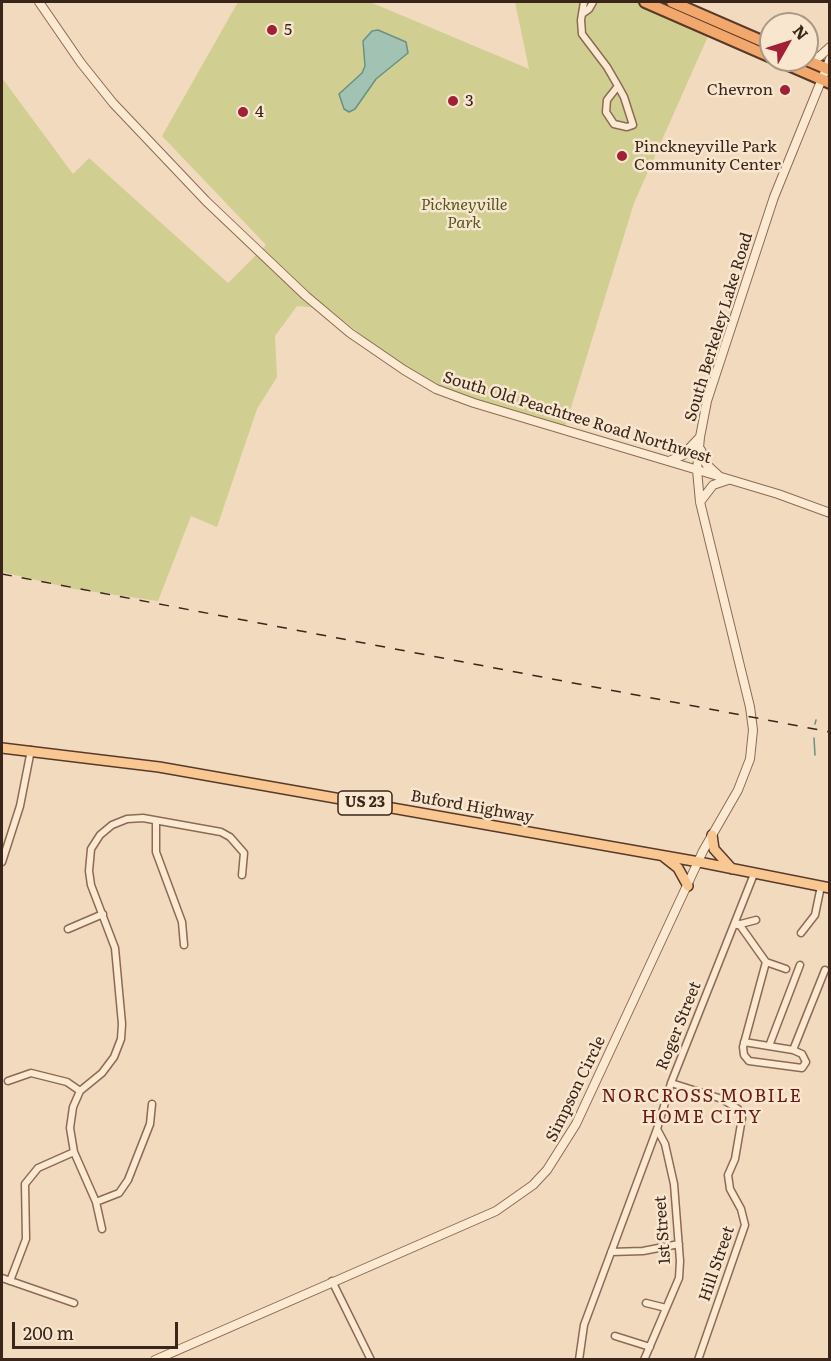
<!DOCTYPE html>
<html>
<head>
<meta charset="utf-8">
<style>
  body { margin:0 }
  #map { position:relative; width:831px; height:1361px; overflow:hidden; background:#f2dabe; font-family:Literata,serif }
  canvas { display:block }
  .frame { position:absolute; inset:0; border:3px solid #3a251b; pointer-events:none }
  .north { position:absolute; left:759px; top:12px; width:60px; height:60px; box-sizing:border-box; background:#f8e6cf; border:2px solid #ac9987; border-radius:50%; rotate:51deg; font-size:16px; font-weight:700; line-height:24px; text-align:center; color:#3a251b }
  .north::after { content:''; display:block; margin:auto; width:21px; height:27px; background:#a02035; clip-path:polygon(50% 0,100% 100%,50% 72%,0 100%) }
  .scale { position:absolute; left:12px; top:1322px; width:166px; height:27px; box-sizing:border-box; border:3px solid #3a251b; border-top:0; padding-left:8px; font-size:18px; line-height:21px; white-space:nowrap; color:#3a251b; -webkit-text-stroke:4px #f8e6cf; paint-order:stroke }
</style>
</head>
<body>
<div id="map">
<canvas width="831" height="1361"></canvas>
<div class="frame"></div>
<div class="north">N</div>
<div class="scale">200 m</div>
</div>
<script>
const g = document.querySelector('canvas').getContext('2d');
g.lineJoin = 'round';
function fillPath(path, color) {
  g.fillStyle = color;
  g.fill(path, 'evenodd');
}
function poly(rows) {
  const path = new Path2D();
  for (const r of rows) {
    path.moveTo(r[0], r[1]);
    for (let i = 2; i < r.length; i += 2) path.lineTo(r[i], r[i + 1]);
  }
  return path;
}
function stroke(path, color, width, dash) {
  g.strokeStyle = color;
  g.lineWidth = width;
  g.lineCap = dash ? 'butt' : 'round';
  g.setLineDash(dash || []);
  g.stroke(path);
}
function drawText(font, color, halo, rows, align = 'center') {
  g.font = font + ' Literata,serif';
  g.lineWidth = 5;
  g.setLineDash([]);
  g.textBaseline = 'middle';
  g.strokeStyle = halo;
  g.fillStyle = color;
  for (const [text, x, y, turn = 0] of rows) {
    g.save();
    g.translate(x, y);
    g.rotate((+turn || 0) * Math.PI / 180);
    g.textAlign = isNaN(turn) ? turn : align;
    if (halo) g.strokeText(text, 0, 0);
    g.fillText(text, 0, 0);
    g.restore();
  }
}
const green = poly([
  [238,2,370,2,529,69,515,2,663,2,713,25,634,203,565,427,447,390,388,356,329,309,297,306,275,336,277,377,257,409,217,527,191,516,158,601,74,589,2,572,2,78,73,174,89,158,228,283,266,245,162,136]
]);
const water = poly([
  [378,30,406,42,408,53,376,79,355,109,349,112,344,109,339,94,362,73,365,66,363,41,372,31,378,30]
]);
const stream = poly([
  [815,724,816,720],
  [814,738,815,755]
]);
const minor = poly([
  [584,2,581,20,582,34,607,67,618,86,624,97,633,125,627,127,614,124,606,112,607,100,618,86],
  [582,14,589,9,593,2],
  [156,821,156,852,182,922,184,945],
  [2,862,20,806,31,750],
  [739,924,766,962,743,1047,744,1055,749,1061,802,1068,806,1062,802,1054,793,1050,744,1042],
  [737,925,756,920],
  [68,929,103,914],
  [801,933,815,915,821,886],
  [766,962,786,969],
  [769,1046,800,965],
  [793,1050,825,970],
  [8,1081,31,1073,67,1082,80,1091],
  [671,1083,722,1099,738,1109,742,1118,735,1159,728,1175,730,1189,741,1209,745,1225,698,1360],
  [96,1202,119,1193,128,1180,150,1124,152,1104],
  [102,1229,96,1202,74,1152,70,1128,73,1107,80,1091,102,1073,114,1057,121,1039,122,1024,115,948,91,885,89,871,91,849,100,835,112,825,127,819,143,818,221,832,230,837,244,853,242,875],
  [611,1252,643,1251,679,1244],
  [2,1278,74,1303],
  [10,1281,26,1239,25,1184,38,1168,74,1152],
  [332,1281,371,1360],
  [646,1303,666,1308],
  [615,1336,650,1347],
  [579,1360,584,1325,657,1129,671,1083,754,874],
  [644,1360,679,1278,680,1261,674,1184,665,1144,657,1129]
]);
const tertiary = poly([
  [39,2,81,63,113,103,206,201,306,296,350,333,404,370,436,389,474,403,778,494,830,513],
  [807,57,819,57,830,47],
  [701,450,706,464,719,476],
  [669,461,683,455,699,438],
  [700,502,713,485,728,480],
  [155,1360,496,1211,533,1185,547,1170,576,1124,703,851,738,790,750,759,753,730,750,707,700,502,697,470,700,437,707,401,774,197,830,59]
]);
const primary = poly([
  [2,748,159,767,699,862,830,888],
  [712,835,714,849,732,869],
  [664,857,678,868,688,886]
]);
const trunk = poly([
  [645,2,771,57],
  [672,2,771,45],
  [777,60,830,83],
  [806,60,830,70]
]);
const rail = poly([
  [2,574,830,732]
]);
const markers = [
  [272,30,6,"#a02035"],
  [785,90,6,"#a02035"],
  [453,101,6,"#a02035"],
  [243,112,6,"#a02035"],
  [622,156,6,"#a02035"]
];
const shields = [
  [365,803,54]
];
const shieldNames = [
  ["US 23",365,803]
];
const poiNames = [
  ["5",284,30],
  ["Chevron",773,90,"right"],
  ["3",465,101],
  ["4",255,112],
  ["Pinckneyville Park",634,147],
  ["Community Center",634,165]
];
const parkNames = [
  ["Pickneyville",464,205],
  ["Park",464,223]
];
const streetNames = [
  ["South Berkeley Lake Road",719,327,-73],
  ["South Old Peachtree Road Northwest",577,418,17],
  ["Buford Highway",472,807,10],
  ["Roger Street",679,1026,-68],
  ["Simpson Circle",576,1089,-64],
  ["1st Street",663,1230,-94],
  ["Hill Street",717,1264,-71]
];
const neighbourhoodNames = [
  ["NORCROSS MOBILE",702,1097],
  ["HOME CITY",702,1118]
];
fillPath(green, '#d1ce91');
fillPath(water, '#a2c3b4');
stroke(water, '#689281', 1.5);
stroke(stream, '#689281', 1.5);
stroke(minor, '#8c6a55', 9);
stroke(tertiary, '#8c6a55', 10);
stroke(primary, '#59392a', 12);
stroke(trunk, '#59392a', 14);
stroke(minor, '#fce9d2', 6);
stroke(tertiary, '#fce9d2', 8);
stroke(primary, '#f9c892', 9);
stroke(trunk, '#f2a86c', 10);
stroke(rail, '#3a251b', 1.5, [10, 10]);
for (const [x, y, r, color] of markers) {
  const dot = new Path2D();
  dot.arc(x, y, r, 0, 2 * Math.PI);
  g.fillStyle = color;
  g.fill(dot);
  stroke(dot, '#f8e6cf', 2);
}
for (const [x, y, w] of shields) {
  const box = new Path2D();
  box.roundRect(x - w / 2, y - 12, w, 24, 4.5);
  g.fillStyle = '#f8e6cf';
  g.fill(box);
  stroke(box, '#3a251b', 1.5);
}
drawText('bold 15px', '#3a251b', null, shieldNames);
drawText('16px', '#3a251b', '#f8e6cf', poiNames, 'left');
drawText('italic 16px', '#535820', '#f8e6cf', parkNames);
drawText('16px', '#3a251b', '#f8e6cf', streetNames);
g.letterSpacing = '1.5px';
drawText('18px', '#6a1b17', '#f8e6cf', neighbourhoodNames);
g.letterSpacing = '0px';
</script>
</body>
</html>
